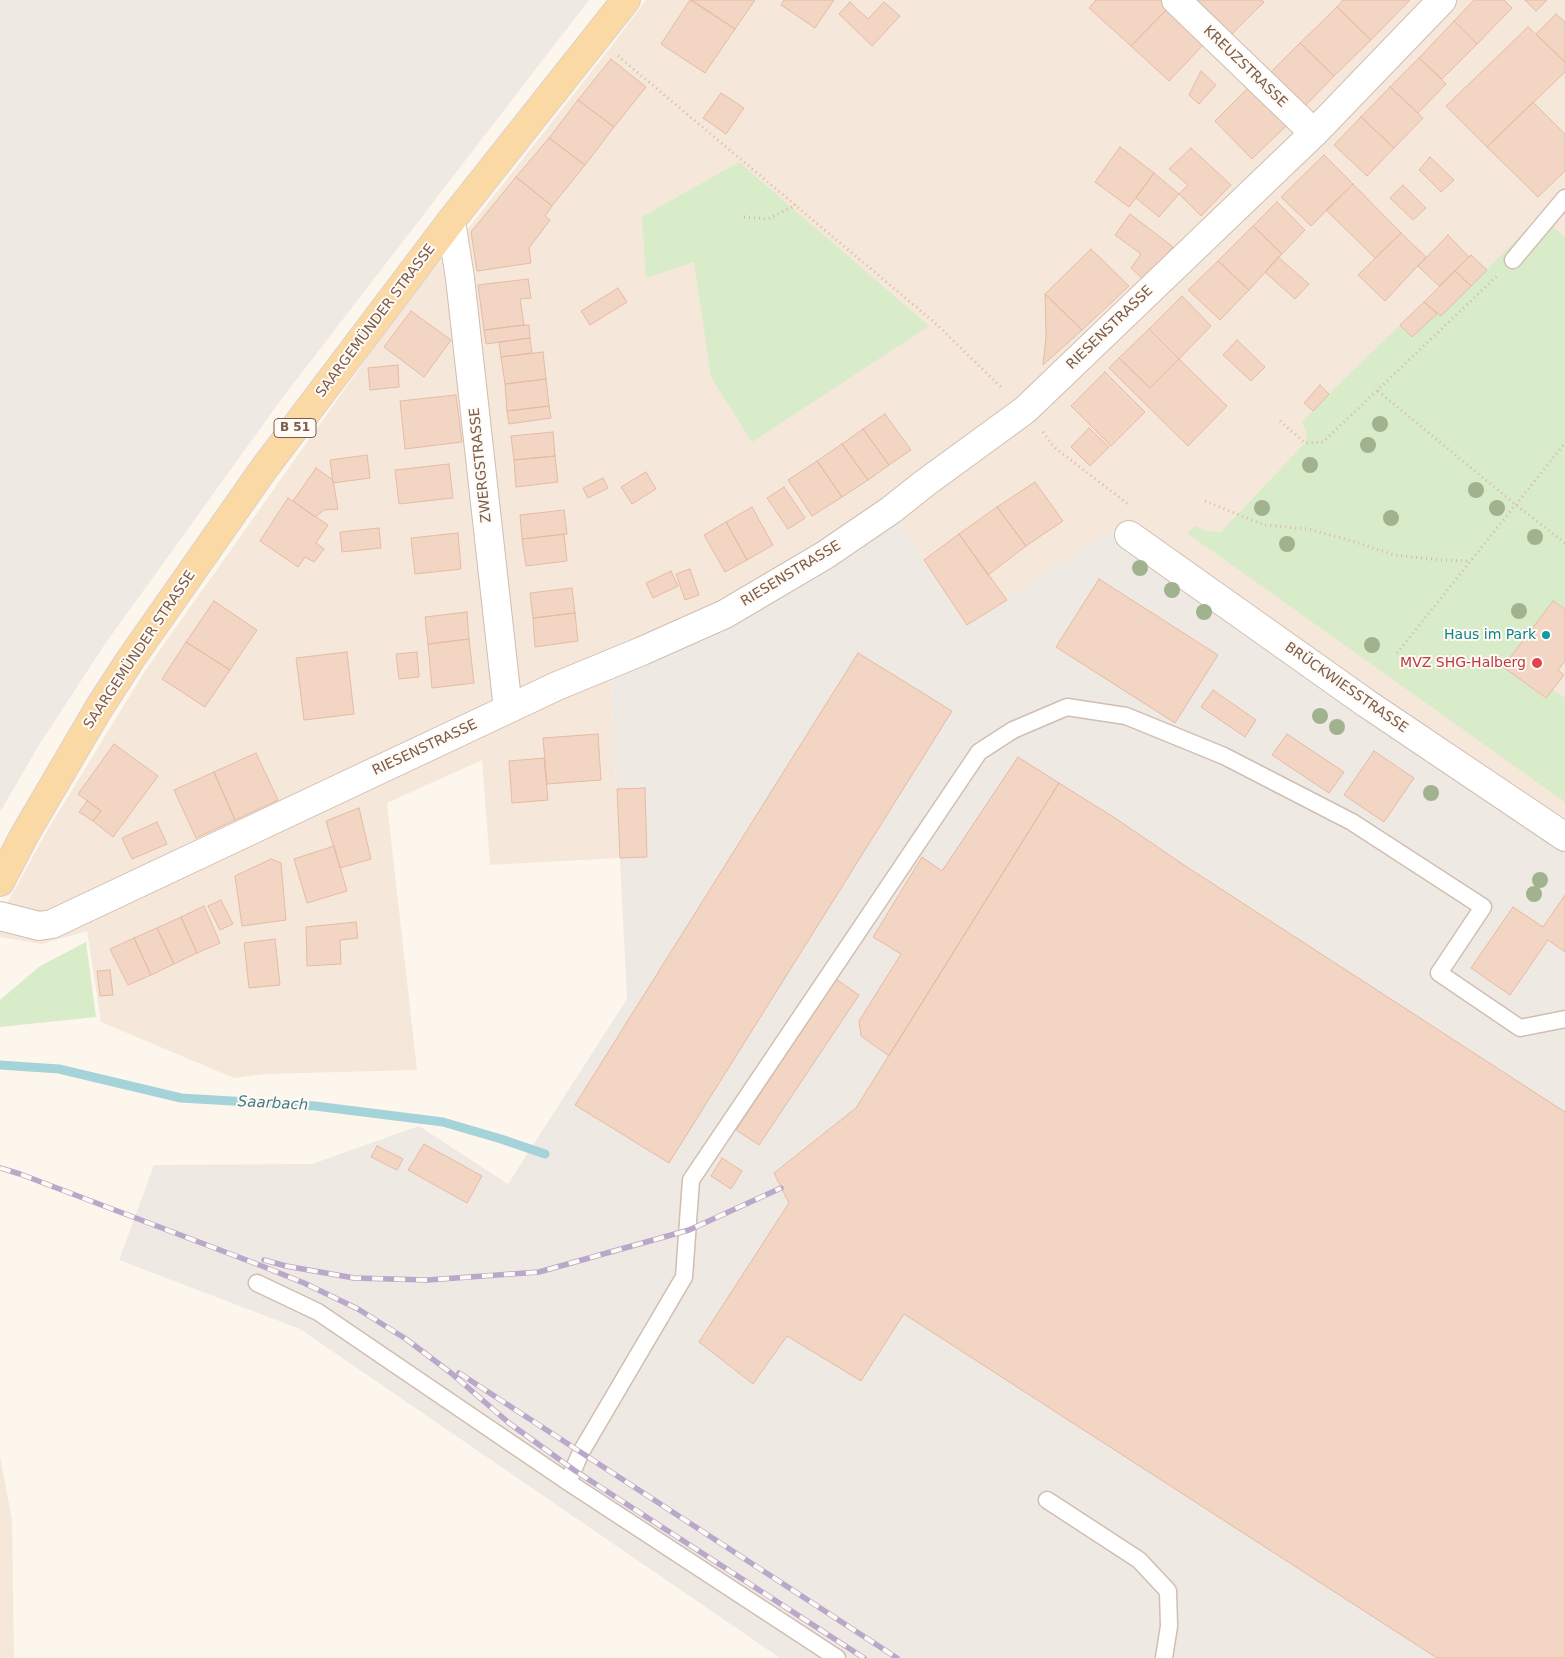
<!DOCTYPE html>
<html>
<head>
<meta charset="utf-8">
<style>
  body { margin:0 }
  canvas { display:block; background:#fdf6ec }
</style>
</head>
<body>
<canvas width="1565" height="1658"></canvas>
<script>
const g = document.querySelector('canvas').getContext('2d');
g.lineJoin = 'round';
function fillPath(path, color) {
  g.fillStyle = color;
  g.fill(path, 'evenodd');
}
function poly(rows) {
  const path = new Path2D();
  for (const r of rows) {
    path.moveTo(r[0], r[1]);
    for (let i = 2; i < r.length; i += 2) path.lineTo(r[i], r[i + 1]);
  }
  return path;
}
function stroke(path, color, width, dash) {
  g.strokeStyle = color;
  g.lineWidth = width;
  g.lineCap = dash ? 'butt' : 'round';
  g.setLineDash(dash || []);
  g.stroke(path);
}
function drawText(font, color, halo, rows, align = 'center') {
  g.font = font + ' "DejaVu Sans",sans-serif';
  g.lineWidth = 4;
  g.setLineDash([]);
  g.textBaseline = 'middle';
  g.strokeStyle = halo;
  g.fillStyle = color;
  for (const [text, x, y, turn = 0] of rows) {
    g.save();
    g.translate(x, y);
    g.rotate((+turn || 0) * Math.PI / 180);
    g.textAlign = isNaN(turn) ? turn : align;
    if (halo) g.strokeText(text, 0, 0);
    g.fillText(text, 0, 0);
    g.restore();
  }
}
const residential = poly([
  [646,0,1565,0,1565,837,1129,535,1118,526,967,625,891,510,610,664,620,858,490,865,482,760,387,803,417,1070,265,1074,234,1078,101,1022,87,931,42,944,0,937,0,916,48,829,145,671,405,304,470,226,610,48],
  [0,1456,12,1520,14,1658,0,1658]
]);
const industrial = poly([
  [0,0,589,0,283,397,105,644,39,745,0,812],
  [891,510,967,625,1118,526,1129,535,1565,837,1565,1658,780,1658,300,1329,119,1260,154,1165,312,1164,419,1126,508,1184,627,999,610,664]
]);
const green = poly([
  [739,162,929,326,752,442,711,377,694,262,646,278,642,217],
  [1540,216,1565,237,1565,609,1553,601,1503,667,1545,698,1553,690,1565,698,1565,802,1187,533,1196,526,1206,531,1221,532,1305,443,1307,434,1302,422,1329,394,1400,325,1413,337,1437,314,1441,316],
  [86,942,96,1017,0,1027,0,1000,40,966]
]);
const stream = poly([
  [0,1065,59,1069,181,1098,315,1106,443,1122,501,1139,545,1154]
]);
const building = poly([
  [690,0,735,29,705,73,661,44,690,0],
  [692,0,755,0,735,29,692,0],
  [784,0,834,0,815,28,781,5,784,0],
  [1096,0,1161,0,1169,7,1131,46,1089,8,1096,0],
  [1197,0,1262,0,1264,2,1232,34,1197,0],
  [1343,0,1410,0,1371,40,1337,7,1343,0],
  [1474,0,1504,0,1512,8,1477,44,1454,21,1474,0],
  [1525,0,1547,0,1536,11,1525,0],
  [850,2,868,19,884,2,900,16,872,46,839,14,850,2],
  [1169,7,1206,42,1169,81,1131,46,1169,7],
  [1337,7,1371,40,1334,76,1300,43,1337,7],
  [1556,14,1565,22,1565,62,1536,34,1556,14],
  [1454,21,1477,44,1442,79,1419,58,1454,21],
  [1528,27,1565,62,1565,72,1487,147,1446,106,1528,27],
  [1300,43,1334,76,1304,107,1270,73,1300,43],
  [1419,58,1446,84,1418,113,1390,87,1419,58],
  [611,59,646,87,614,127,578,100,611,59],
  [1201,71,1216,85,1199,104,1189,95,1201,71],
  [1390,87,1423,118,1394,148,1361,117,1390,87],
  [1248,88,1286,126,1252,159,1215,121,1248,88],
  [721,93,744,108,726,134,703,118,721,93],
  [578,100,614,127,585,165,549,138,578,100],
  [1533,102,1565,134,1565,171,1538,197,1487,147,1533,102],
  [1361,117,1394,148,1367,176,1334,145,1361,117],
  [549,138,585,165,552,206,516,177,549,138],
  [1120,147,1154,173,1129,207,1095,182,1120,147],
  [1191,148,1231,185,1201,216,1179,194,1188,185,1169,169,1191,148],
  [1324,155,1353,184,1311,226,1281,197,1324,155],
  [1430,157,1454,180,1441,192,1419,170,1430,157],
  [1154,173,1179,194,1159,217,1136,198,1154,173],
  [516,177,552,206,545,216,550,220,529,248,531,263,477,271,471,232,516,177],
  [1353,184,1401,233,1375,258,1326,210,1353,184],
  [1403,185,1426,208,1413,220,1390,198,1403,185],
  [1277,202,1305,230,1282,254,1253,226,1277,202],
  [1130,214,1173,247,1144,280,1131,268,1141,254,1115,235,1130,214],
  [1253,226,1282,254,1249,290,1218,261,1253,226],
  [1401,233,1426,257,1385,301,1358,275,1401,233],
  [1448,235,1469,257,1439,286,1418,266,1448,235],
  [1091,249,1129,286,1082,330,1045,294,1091,249],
  [1471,255,1487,270,1471,286,1455,271,1471,255],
  [1278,257,1309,284,1295,299,1265,272,1278,257],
  [1218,261,1249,290,1220,320,1188,290,1218,261],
  [1455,271,1471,286,1441,316,1424,302,1455,271],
  [528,279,531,298,520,299,524,325,484,330,478,285,528,279],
  [618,288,627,302,590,325,581,311,618,288],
  [1045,294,1082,330,1043,365,1046,337,1045,294],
  [1182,296,1211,326,1179,359,1149,329,1182,296],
  [1424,302,1437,314,1412,337,1400,325,1424,302],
  [411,311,451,340,424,377,384,347,411,311],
  [524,325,529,325,530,338,486,344,484,330,524,325],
  [1149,329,1179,359,1150,388,1119,358,1149,329],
  [530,338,532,353,501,357,499,342,530,338],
  [1237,340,1265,367,1251,381,1223,355,1237,340],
  [543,352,546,379,505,384,501,357,543,352],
  [1119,358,1150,388,1179,359,1227,406,1188,446,1109,368,1119,358],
  [398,365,399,387,370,390,368,368,398,365],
  [1105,372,1145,412,1111,446,1071,406,1105,372],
  [546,379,549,406,507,411,505,384,546,379],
  [1320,385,1329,394,1313,411,1304,403,1320,385],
  [456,395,462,442,405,449,400,401,456,395],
  [549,406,551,418,509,424,507,411,549,406],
  [885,414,911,450,889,465,863,429,885,414],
  [1089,428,1109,447,1090,466,1071,447,1089,428],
  [863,429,889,465,868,480,842,444,863,429],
  [553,432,555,456,514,460,511,436,553,432],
  [842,444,868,480,842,497,817,461,842,444],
  [367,455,370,478,333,483,330,460,367,455],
  [555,456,558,482,516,487,514,460,555,456],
  [817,461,842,497,812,516,788,480,817,461],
  [449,464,453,498,399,504,395,470,449,464],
  [316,468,333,480,338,509,324,510,315,517,293,501,316,468],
  [646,472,656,489,632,504,621,487,646,472],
  [603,478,608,488,588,498,583,488,603,478],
  [1035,482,1063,521,1026,546,997,507,1035,482],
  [784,487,805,518,788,529,767,498,784,487],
  [288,498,328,525,316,543,324,549,314,562,305,557,298,567,260,541,288,498],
  [752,507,773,545,747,560,726,522,752,507],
  [997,507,1026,546,988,575,959,534,997,507],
  [564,510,567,534,522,539,520,515,564,510],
  [726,522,747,560,725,572,704,535,726,522],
  [379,528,381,548,342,552,340,532,379,528],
  [458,533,461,569,415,574,411,538,458,533],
  [564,534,567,561,526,566,522,539,564,534],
  [959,534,1007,600,967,625,924,560,959,534],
  [690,569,699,595,685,600,676,574,690,569],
  [671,571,678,586,653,598,646,583,671,571],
  [1099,579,1218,655,1175,723,1056,647,1099,579],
  [572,588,575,613,533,618,530,593,572,588],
  [214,601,257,630,230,670,186,642,214,601],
  [1553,601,1565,609,1565,661,1558,670,1564,675,1546,698,1503,667,1553,601],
  [467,612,469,639,428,644,425,617,467,612],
  [575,613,578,641,535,647,533,618,575,613],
  [469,639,474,683,432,688,428,644,469,639],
  [186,642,230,670,205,707,162,679,186,642],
  [347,652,354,714,304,720,296,658,347,652],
  [417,652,419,677,399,679,396,654,417,652],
  [858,653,952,711,669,1163,575,1105,858,653],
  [1213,690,1256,720,1245,737,1201,707,1213,690],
  [598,734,601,780,547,784,543,738,598,734],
  [1287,734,1344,772,1329,793,1272,755,1287,734],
  [114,744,158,776,113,837,93,821,101,811,78,794,114,744],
  [1374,751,1414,778,1384,822,1344,795,1374,751],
  [256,753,278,800,235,820,214,772,256,753],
  [1018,757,1059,783,889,1056,861,1036,859,1021,901,954,873,937,922,857,942,871,1018,757],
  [544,758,548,800,512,803,509,761,544,758],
  [214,772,235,820,196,838,174,790,214,772],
  [1059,783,1115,818,1184,865,1565,1112,1565,1658,1437,1658,904,1314,861,1381,787,1336,753,1384,699,1342,789,1203,774,1173,856,1108,1059,783],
  [645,788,647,857,620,858,617,789,645,788],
  [87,801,101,811,93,821,79,812,87,801],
  [359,808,371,859,340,868,326,821,359,808],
  [157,822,167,844,132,859,122,838,157,822],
  [334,846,347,891,307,903,294,859,334,846],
  [271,859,281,863,286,920,242,926,235,876,271,859],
  [1565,895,1565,952,1548,940,1510,995,1471,968,1513,907,1543,927,1565,895],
  [221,900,233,924,220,930,208,906,221,900],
  [204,906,220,943,197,953,181,917,204,906],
  [181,917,197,953,174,964,157,928,181,917],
  [356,922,358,938,340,940,341,964,307,966,306,927,356,922],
  [157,928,174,964,151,975,134,938,157,928],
  [134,938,151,975,128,985,110,949,134,938],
  [275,939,280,985,249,988,244,943,275,939],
  [110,970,113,995,100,996,97,971,110,970],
  [836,979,859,995,759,1145,736,1130,836,979],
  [424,1144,482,1176,467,1203,408,1170,424,1144],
  [377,1146,403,1159,397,1170,371,1157,377,1146],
  [722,1158,742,1171,731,1189,711,1176,722,1158]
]);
const path = poly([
  [618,56,934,322,1003,389],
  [744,217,768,219,796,205],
  [1378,391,1516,505,1565,543],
  [1280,421,1305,443,1323,442,1497,276],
  [1043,432,1054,447,1129,505],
  [1205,501,1264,525,1308,529,1352,541,1394,555,1439,560,1470,561],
  [1397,653,1565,443]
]);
const service = poly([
  [1513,260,1565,198],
  [257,1283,318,1312,568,1482,837,1658],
  [568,1482,581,1452,684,1277,691,1180,979,752,1013,730,1067,707,1126,716,1224,756,1352,822,1483,907,1439,973,1520,1028,1565,1019],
  [1047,1500,1139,1560,1168,1591,1169,1626,1164,1658]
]);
const minor = poly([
  [1176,0,1314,133],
  [451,221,460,278,508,709],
  [1129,535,1366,703,1565,837],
  [0,916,39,926,52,924,557,686,642,651,725,614,825,555,891,510,925,483,1025,410,1314,133,1442,0]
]);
const primary = poly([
  [0,882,25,834,99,708,130,660,263,470,451,221,626,0]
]);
const rail = poly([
  [0,1168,20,1174,262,1266,304,1283,358,1309,406,1339,451,1373,509,1423,574,1470,864,1658],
  [264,1260,286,1266,354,1278,428,1280,539,1272,689,1230,781,1188],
  [459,1373,897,1658]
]);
const trees = [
  [1380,424],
  [1368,445],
  [1310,465],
  [1476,490],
  [1262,508],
  [1497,508],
  [1391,518],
  [1535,537],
  [1287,544],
  [1140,568],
  [1172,590],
  [1519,611],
  [1204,612],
  [1372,645],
  [1320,716],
  [1337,727],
  [1431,793],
  [1540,880],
  [1534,894]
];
const markers = [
  [1546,635,5,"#0f9aa8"],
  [1537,663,6,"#e0444e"]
];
const shields = [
  [295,428,42]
];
const shieldNames = [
  ["B 51",295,428]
];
const streetNames = [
  ["KREUZSTRASSE",1245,67,44],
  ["SAARGEMÜNDER STRASSE",376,321,-53],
  ["RIESENSTRASSE",1110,328,-44],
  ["ZWERGSTRASSE",481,465,-96],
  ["RIESENSTRASSE",791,574,-31],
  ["SAARGEMÜNDER STRASSE",140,650,-56],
  ["BRÜCKWIESSTRASSE",1346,688,35],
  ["RIESENSTRASSE",425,748,-25]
];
const cultureNames = [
  ["Haus im Park",1536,635]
];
const healthNames = [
  ["MVZ SHG-Halberg",1526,663]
];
const waterNames = [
  ["Saarbach",273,1104,3]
];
fillPath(residential, '#f5e8da');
fillPath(industrial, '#efe9e4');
fillPath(green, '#d8ecc9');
stroke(stream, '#a5d3da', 9);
fillPath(building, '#f3d5c3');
stroke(building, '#e6bba3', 1);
stroke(service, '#d1beb0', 19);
stroke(minor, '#d1beb0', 30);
stroke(primary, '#dad1cd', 30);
stroke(path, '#d9b8a5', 3, [1, 4]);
stroke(service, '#fff', 16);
stroke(minor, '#fff', 28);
stroke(primary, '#fbd9a5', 28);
stroke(rail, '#b9a8c9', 5.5);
stroke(rail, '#fffaf3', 4, [11]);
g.fillStyle = '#a0b28e';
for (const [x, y] of trees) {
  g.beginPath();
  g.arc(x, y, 8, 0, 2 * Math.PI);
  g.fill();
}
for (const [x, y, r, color] of markers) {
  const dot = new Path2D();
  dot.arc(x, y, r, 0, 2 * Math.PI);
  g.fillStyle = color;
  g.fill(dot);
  stroke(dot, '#fffaf3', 2);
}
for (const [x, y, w] of shields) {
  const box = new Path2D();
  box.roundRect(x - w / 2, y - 9.5, w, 19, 4);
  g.fillStyle = '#fffaf3';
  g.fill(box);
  stroke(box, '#7a5c4d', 1);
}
drawText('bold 12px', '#7a5c4d', null, shieldNames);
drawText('14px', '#7a5c4d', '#fffaf3', streetNames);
drawText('14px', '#0d838f', '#fffaf3', cultureNames, 'right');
drawText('14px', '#be3a42', '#fffaf3', healthNames, 'right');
drawText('italic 15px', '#437c86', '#fffaf3', waterNames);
</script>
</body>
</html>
